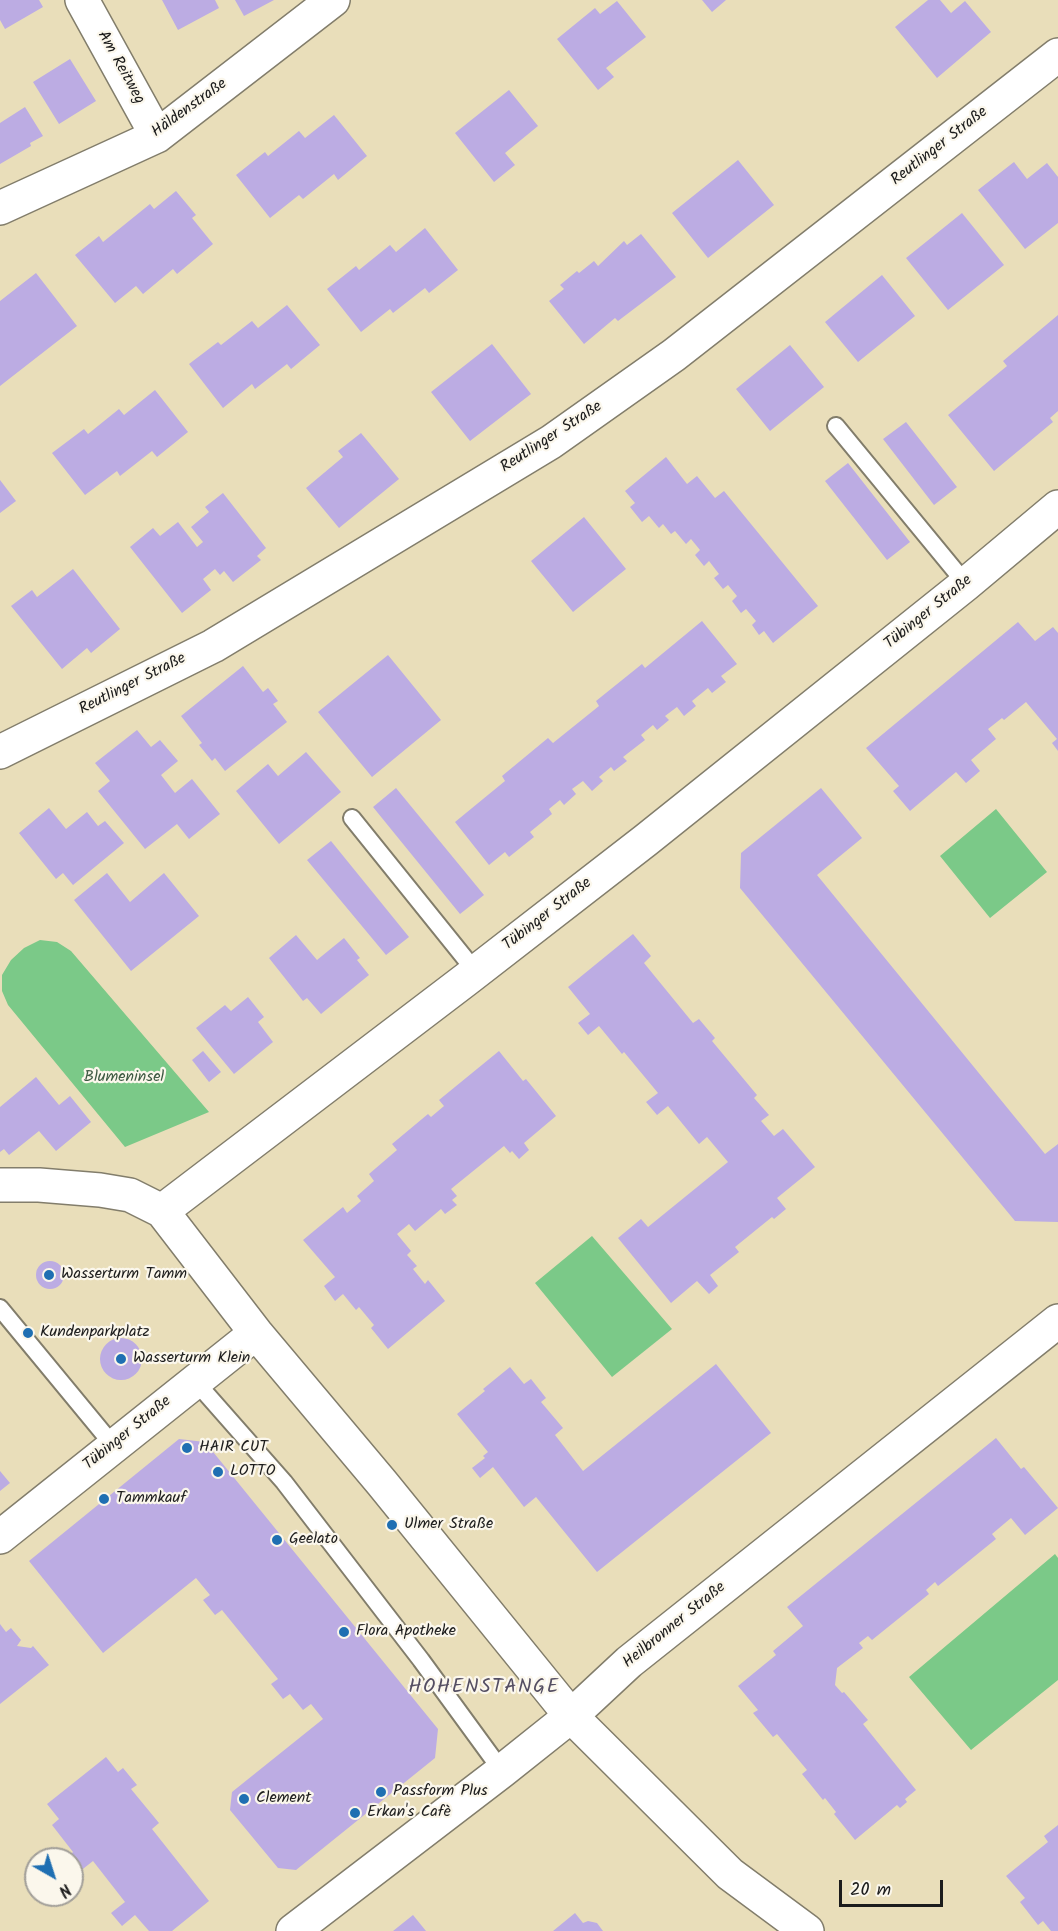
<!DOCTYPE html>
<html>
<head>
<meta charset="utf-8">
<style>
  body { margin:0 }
  #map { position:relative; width:1058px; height:1931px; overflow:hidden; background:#e9deba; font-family:Kalam,sans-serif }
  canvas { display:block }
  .north { position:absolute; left:24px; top:1847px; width:60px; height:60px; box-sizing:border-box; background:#fbf7ec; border:2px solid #a29f99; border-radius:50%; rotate:141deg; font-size:16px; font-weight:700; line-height:24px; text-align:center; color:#1c1c1c }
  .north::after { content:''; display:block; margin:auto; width:21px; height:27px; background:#1f6fb2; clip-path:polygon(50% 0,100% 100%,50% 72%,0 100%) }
  .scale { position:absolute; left:839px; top:1880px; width:104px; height:27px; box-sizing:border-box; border:3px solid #1c1c1c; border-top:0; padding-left:8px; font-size:18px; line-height:21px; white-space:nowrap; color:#1c1c1c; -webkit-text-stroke:4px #fbf7ec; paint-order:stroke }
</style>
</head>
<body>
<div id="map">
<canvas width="1058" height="1931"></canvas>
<div class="north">N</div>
<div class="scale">20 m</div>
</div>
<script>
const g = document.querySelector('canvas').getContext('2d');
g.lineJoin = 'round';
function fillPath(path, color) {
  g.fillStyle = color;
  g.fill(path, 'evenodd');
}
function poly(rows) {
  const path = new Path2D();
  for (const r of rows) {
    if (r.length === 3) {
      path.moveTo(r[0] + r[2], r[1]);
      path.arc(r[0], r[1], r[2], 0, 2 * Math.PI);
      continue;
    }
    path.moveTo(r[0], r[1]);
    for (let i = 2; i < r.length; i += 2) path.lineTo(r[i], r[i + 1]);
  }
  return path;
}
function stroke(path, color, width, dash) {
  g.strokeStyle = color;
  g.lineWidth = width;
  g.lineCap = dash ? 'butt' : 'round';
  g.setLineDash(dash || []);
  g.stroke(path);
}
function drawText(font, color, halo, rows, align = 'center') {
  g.font = font + ' Kalam,sans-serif';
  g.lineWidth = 4.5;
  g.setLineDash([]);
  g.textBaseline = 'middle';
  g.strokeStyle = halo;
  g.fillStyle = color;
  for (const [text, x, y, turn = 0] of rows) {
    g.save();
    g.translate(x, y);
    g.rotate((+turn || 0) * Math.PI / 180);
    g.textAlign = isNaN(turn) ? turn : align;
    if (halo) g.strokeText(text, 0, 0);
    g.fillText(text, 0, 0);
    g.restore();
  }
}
const green = poly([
  [996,809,1047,872,990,918,940,856],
  [40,940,57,942,71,951,209,1112,125,1147,8,1005,2,991,2,975,11,960,24,948],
  [592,1236,672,1329,612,1377,535,1283],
  [1055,1554,1058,1558,1058,1680,971,1750,909,1677]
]);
const building = poly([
  [0,0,39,0,43,7,5,29,0,20],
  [162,0,215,0,219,8,178,30],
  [235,0,274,0,244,16],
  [702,0,726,0,712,12],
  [928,0,940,0,951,13,965,1,991,32,937,78,895,27],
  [617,1,646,37,606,68,614,77,598,90,557,39,595,8,600,14],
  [70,59,96,101,59,124,33,82],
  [509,90,538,126,505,153,515,165,494,182,455,133],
  [25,107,43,136,30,143,31,146,0,164,0,123],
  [334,115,367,156,338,180,334,174,303,199,299,195,270,218,236,175,265,152,268,156,299,131,305,138],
  [738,160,774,205,708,258,672,213],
  [1014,162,1027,179,1047,163,1058,177,1058,223,1025,249,978,190],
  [176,191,196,215,192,218,213,244,177,274,173,269,143,294,136,286,115,303,75,255,99,236,103,242,150,204,154,209],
  [962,213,1004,265,948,310,906,258],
  [425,228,458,270,429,293,425,288,393,313,390,309,361,332,327,289,356,266,359,270,390,245,396,252],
  [641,234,676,277,618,321,615,318,584,344,549,301,564,289,560,285,577,271,579,273,594,261,598,266,624,241,627,245],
  [36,273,77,326,0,386,0,301],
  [882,275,915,316,858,362,825,322],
  [287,305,320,345,291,369,287,364,255,389,252,384,223,408,189,364,218,342,221,345,252,321,258,328],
  [1058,315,1058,411,1050,418,1053,422,994,471,948,415,1007,366,1003,361],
  [492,344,531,394,470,441,431,392],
  [790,345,824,387,770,431,736,389],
  [155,390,188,432,157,457,152,451,120,476,117,471,85,495,52,453,84,429,88,434,119,409,124,415],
  [906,422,957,487,934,505,883,439],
  [361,433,399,479,339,528,306,488,343,457,338,451],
  [666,457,687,484,697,476,715,498,724,491,818,606,773,643,764,631,759,635,752,625,756,621,746,609,741,613,732,601,737,596,728,585,723,589,714,578,719,574,709,561,704,566,695,555,700,550,691,539,686,544,675,531,671,534,663,524,659,528,649,516,642,522,630,507,635,503,625,491],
  [848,463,910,542,887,560,825,481],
  [0,480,16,501,0,513],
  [223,493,266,548,257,556,261,560,233,582,224,571,220,575,215,569,203,579,211,590,182,613,130,547,153,528,160,536,178,522,197,547,203,542,191,527,209,512,205,507],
  [584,517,626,569,573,612,531,561],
  [73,569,120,629,91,653,87,648,62,669,11,606,32,590,37,597],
  [702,621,737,664,721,676,726,682,712,693,708,688,692,701,696,706,684,716,677,707,665,716,669,720,657,730,653,725,641,735,645,740,623,757,627,761,614,771,611,767,599,777,603,781,592,791,583,781,572,789,576,794,564,805,560,800,549,809,552,814,530,832,534,837,509,857,505,852,489,865,455,822,505,781,502,776,548,738,553,743,599,706,596,701,642,664,645,668],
  [1018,622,1035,641,1053,627,1058,633,1058,751,1052,743,1057,739,1026,702,1004,720,1002,718,988,729,996,739,971,760,980,771,966,783,956,772,910,811,893,791,899,786,866,748],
  [388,655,441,720,372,777,318,712],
  [243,666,263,692,268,688,278,701,273,704,287,722,225,771,215,758,212,761,199,745,202,743,181,716],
  [137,730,151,747,160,740,178,761,161,775,175,793,192,779,220,814,189,839,177,824,145,849,98,791,110,781,95,763],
  [306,752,341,792,279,844,236,791,268,764,278,776],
  [396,788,484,895,460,914,373,807],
  [821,788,862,838,817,875,1045,1154,1058,1144,1058,1222,1015,1221,740,888,741,853],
  [49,808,66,829,87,812,98,826,105,821,124,843,73,885,63,873,56,879,19,833],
  [331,841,409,937,386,955,307,860],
  [107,873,130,902,164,873,199,916,131,971,74,900],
  [633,934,651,956,644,963,693,1023,699,1019,715,1038,712,1041,757,1095,754,1098,769,1115,761,1121,774,1136,783,1129,815,1167,777,1198,786,1209,774,1219,772,1217,735,1247,739,1252,710,1275,718,1286,709,1294,697,1281,671,1303,618,1238,641,1219,648,1227,728,1162,707,1137,699,1144,668,1106,657,1115,646,1102,658,1093,624,1052,622,1054,599,1026,588,1035,578,1023,590,1014,568,987],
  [296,935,317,960,344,938,360,958,357,960,369,975,321,1014,307,998,303,1001,269,958],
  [248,997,264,1017,258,1022,273,1042,234,1074,196,1028,225,1005,231,1011],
  [203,1051,221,1072,209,1082,192,1060],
  [499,1051,523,1081,526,1079,556,1116,524,1143,529,1150,519,1159,512,1151,510,1153,504,1146,451,1189,457,1196,452,1200,457,1205,445,1214,441,1209,415,1231,409,1224,397,1234,411,1251,407,1255,417,1266,413,1269,425,1284,428,1280,445,1301,388,1349,371,1328,374,1325,359,1307,356,1310,343,1294,335,1301,324,1286,335,1277,303,1240,343,1207,347,1213,361,1201,357,1196,374,1181,369,1174,397,1150,392,1144,428,1114,431,1117,444,1106,439,1100],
  [36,1077,59,1105,70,1096,91,1122,56,1151,39,1131,9,1155,4,1149,0,1152,0,1107],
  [50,1275,14],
  [121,1359,21],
  [716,1364,771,1433,597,1572,536,1497,524,1507,493,1467,480,1478,472,1468,485,1458,483,1456,488,1452,457,1414,485,1391,483,1389,510,1367,524,1384,531,1379,546,1398,541,1402,563,1428,555,1435,583,1471],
  [996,1438,1021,1469,1024,1467,1058,1508,1025,1535,1011,1518,992,1534,996,1539,938,1586,935,1582,926,1590,929,1594,872,1640,868,1636,859,1643,863,1648,837,1668,835,1685,842,1693,844,1692,868,1720,863,1724,916,1790,905,1799,907,1802,900,1808,897,1805,855,1840,834,1814,836,1812,825,1798,823,1800,802,1774,807,1770,777,1734,773,1737,753,1713,758,1710,738,1686,776,1655,773,1651,803,1626,787,1607],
  [179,1439,205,1442,438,1729,435,1758,296,1870,278,1868,230,1810,232,1792,323,1719,311,1704,303,1710,290,1694,283,1699,271,1684,278,1679,222,1610,215,1615,203,1600,210,1595,196,1578,103,1653,29,1561],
  [0,1471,10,1483,0,1491],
  [0,1624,6,1632,11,1628,21,1640,17,1646,31,1648,33,1646,49,1665,0,1704],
  [106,1757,118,1772,123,1768,137,1785,131,1789,159,1823,152,1829,209,1901,172,1931,149,1931,135,1915,122,1926,111,1913,125,1902,93,1861,79,1872,72,1862,72,1859,68,1857,73,1852,52,1825,59,1819,47,1804],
  [1058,1825,1058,1931,1051,1931,1043,1921,1038,1925,1020,1902,1025,1898,1006,1876,1048,1842,1044,1836],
  [575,1913,583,1923,588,1921,597,1923,603,1931,553,1931],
  [413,1915,426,1931,393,1931]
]);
const service = poly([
  [836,426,966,584],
  [352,818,476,972],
  [0,1308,113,1445],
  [195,1381,284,1482,421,1660,502,1771]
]);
const minor = poly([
  [82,0,157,136],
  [0,208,157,136,333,0],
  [0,752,213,646,551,442,674,355,1058,55],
  [0,1185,39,1185,100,1190,130,1195,162,1211,256,1333,382,1483,571,1716,730,1874,807,1931],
  [162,1211,468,978,646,840,966,584,1058,507],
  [0,1537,256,1333],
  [293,1931,502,1771,571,1716,629,1662,1058,1321]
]);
const markers = [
  [49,1275,6,"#1f6fb2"],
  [28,1333,6,"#1f6fb2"],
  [121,1359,6,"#1f6fb2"],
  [187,1448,6,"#1f6fb2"],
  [218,1472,6,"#1f6fb2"],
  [104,1499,6,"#1f6fb2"],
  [392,1525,6,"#1f6fb2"],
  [277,1540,6,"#1f6fb2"],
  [344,1632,6,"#1f6fb2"],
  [381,1792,6,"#1f6fb2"],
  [244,1799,6,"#1f6fb2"],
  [355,1813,6,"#1f6fb2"]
];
const streetNames = [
  ["Am Reitweg",120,68,61],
  ["Häldenstraße",190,109,-36],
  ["Reutlinger Straße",940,147,-38],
  ["Reutlinger Straße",552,438,-33],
  ["Tübinger Straße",929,613,-39],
  ["Reutlinger Straße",133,685,-27],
  ["Tübinger Straße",548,915,-38],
  ["Tübinger Straße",128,1434,-39],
  ["Heilbronner Straße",675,1626,-39]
];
const parkNames = [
  ["Blumeninsel",124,1078]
];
const poiNames = [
  ["Wasserturm Tamm",61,1275],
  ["Kundenparkplatz",40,1333],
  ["Wasserturm Klein",133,1359],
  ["HAIR CUT",199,1448],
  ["LOTTO",230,1472],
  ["Tammkauf",116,1499],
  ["Ulmer Straße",404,1525],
  ["Geelato",289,1540],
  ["Flora Apotheke",356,1632],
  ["Passform Plus",393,1792],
  ["Clement",256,1799],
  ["Erkan's Cafè",367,1813]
];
const quarterNames = [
  ["HOHENSTANGE",484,1689]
];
fillPath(green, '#7bc988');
fillPath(building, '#bcace3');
stroke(service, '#827d6b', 20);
stroke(minor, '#827d6b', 36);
stroke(service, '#fff', 16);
stroke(minor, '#fff', 33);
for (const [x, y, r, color] of markers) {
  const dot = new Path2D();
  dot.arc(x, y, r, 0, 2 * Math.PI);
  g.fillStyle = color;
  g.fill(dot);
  stroke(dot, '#fbf7ec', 2);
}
drawText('16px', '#1c1c1c', '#fbf7ec', streetNames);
drawText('16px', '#3d5942', '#fbf7ec', parkNames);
drawText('16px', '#1c1c1c', '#fbf7ec', poiNames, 'left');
g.letterSpacing = '1.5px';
drawText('20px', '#544e62', '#fbf7ec', quarterNames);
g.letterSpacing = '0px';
</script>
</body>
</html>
